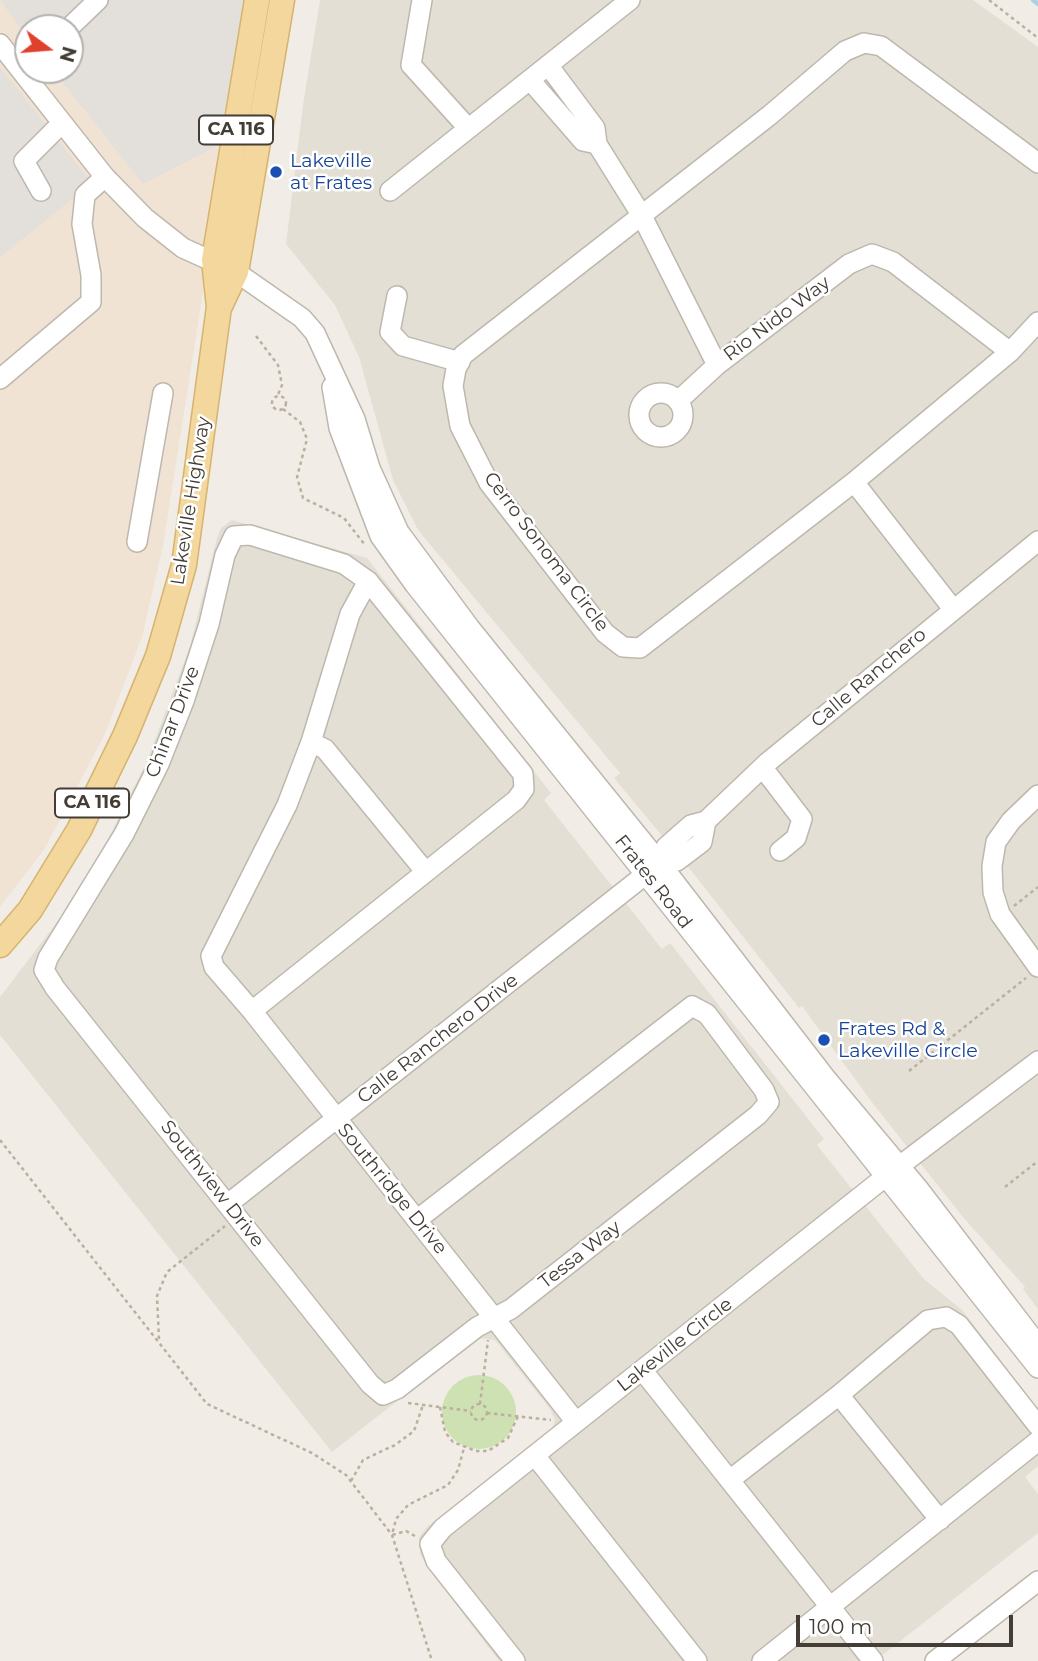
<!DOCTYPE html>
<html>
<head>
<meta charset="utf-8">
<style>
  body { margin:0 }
  #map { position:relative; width:1038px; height:1661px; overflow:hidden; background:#f1ede6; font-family:Montserrat,sans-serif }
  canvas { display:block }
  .north { position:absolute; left:14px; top:14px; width:70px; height:70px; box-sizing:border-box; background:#fff; border:2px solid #b4b1af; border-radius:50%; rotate:106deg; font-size:19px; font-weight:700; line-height:28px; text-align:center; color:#433d36 }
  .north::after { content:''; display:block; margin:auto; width:24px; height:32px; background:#e1412c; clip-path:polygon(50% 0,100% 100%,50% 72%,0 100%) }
  .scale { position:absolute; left:796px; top:1615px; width:217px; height:32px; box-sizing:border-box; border:4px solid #433d36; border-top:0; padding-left:9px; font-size:21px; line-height:24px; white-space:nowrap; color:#433d36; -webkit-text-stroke:5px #fff; paint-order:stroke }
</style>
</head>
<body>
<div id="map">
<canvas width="1038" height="1661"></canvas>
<div class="north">N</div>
<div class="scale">100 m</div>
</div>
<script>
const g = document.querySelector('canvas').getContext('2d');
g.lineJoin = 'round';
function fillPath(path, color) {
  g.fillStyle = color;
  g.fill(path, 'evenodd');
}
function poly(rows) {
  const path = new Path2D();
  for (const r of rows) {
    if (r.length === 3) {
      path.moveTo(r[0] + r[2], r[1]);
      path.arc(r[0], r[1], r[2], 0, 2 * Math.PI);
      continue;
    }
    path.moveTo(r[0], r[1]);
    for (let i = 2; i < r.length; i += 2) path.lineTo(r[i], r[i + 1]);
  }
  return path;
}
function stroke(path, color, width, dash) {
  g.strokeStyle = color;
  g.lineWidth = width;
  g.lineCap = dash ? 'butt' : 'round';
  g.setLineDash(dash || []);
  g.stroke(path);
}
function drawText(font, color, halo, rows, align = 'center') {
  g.font = font + ' Montserrat,sans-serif';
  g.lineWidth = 5;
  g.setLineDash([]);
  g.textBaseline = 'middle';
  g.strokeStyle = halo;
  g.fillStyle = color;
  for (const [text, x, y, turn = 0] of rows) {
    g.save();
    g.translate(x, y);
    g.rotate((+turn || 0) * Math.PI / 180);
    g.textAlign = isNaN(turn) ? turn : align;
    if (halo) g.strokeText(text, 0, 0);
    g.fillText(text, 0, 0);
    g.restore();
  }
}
const residential = poly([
  [320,0,973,0,1038,47,1038,1309,1023,1289,1025,1287,962,1216,871,1101,802,1006,799,1008,697,878,614,778,620,773,418,530,393,480,359,357,335,305,286,244,303,105],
  [232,520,367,558,551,793,544,800,662,949,670,943,824,1139,817,1145,875,1218,924,1279,962,1310,1038,1409,1038,1466,1025,1477,1038,1494,1038,1533,875,1661,499,1661,431,1572,420,1554,419,1537,427,1527,551,1431,555,1420,550,1409,495,1340,478,1338,332,1452,0,1035,0,997,61,917,103,849,147,761,190,646,217,538,221,528]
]);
const commercial = poly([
  [0,0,249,0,163,546,142,637,105,734,44,850,0,907],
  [28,28,70,28,70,70,28,70]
]);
const industrial = poly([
  [0,0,244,0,219,145,143,184,53,70,70,70,70,28,28,28,28,38],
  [0,67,92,183,0,257]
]);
const green = poly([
  [479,1412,37]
]);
const stream = poly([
  [1033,0,1038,4]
]);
const path = poly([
  [989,0,1038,38],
  [256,336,278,365,282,385,277,397],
  [279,403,7],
  [283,409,300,422,307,439,297,477,303,498,344,518,365,545],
  [1014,906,1038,887],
  [909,1071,1026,978],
  [0,1140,207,1404,312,1453,346,1475,392,1535,432,1661],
  [1005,1187,1038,1161],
  [159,1339,157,1296,167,1272,225,1226],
  [408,1403,471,1411],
  [479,1412,8],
  [480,1404,488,1340],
  [440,1407,445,1432,453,1442,476,1451,488,1451,508,1438,518,1416],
  [487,1413,551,1420],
  [351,1481,363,1460,395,1445,414,1431,423,1405],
  [415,1536,406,1531,392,1535,396,1519,408,1505,448,1485,458,1470,464,1448]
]);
const minor = poly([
  [422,0,411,65,468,128],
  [71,26,98,0],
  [0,44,105,177,145,218,183,248,236,272,302,318,315,333,355,419,370,468,399,532,470,628,660,863,825,1077,918,1188,1038,1345],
  [548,65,595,128,597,144,642,216,717,365],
  [530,80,583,141,597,144],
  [1038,163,881,46,864,43,845,51,770,115,463,355,456,369,453,386,460,426,489,483,605,633,623,647,640,648,854,482,1010,352,1038,322],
  [41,191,24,161,62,123],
  [390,191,630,0],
  [397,296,390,332,403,346,460,362],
  [0,379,91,302,91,275,82,224,85,195,105,177],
  [332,387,339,428,380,536,415,585,1038,1368],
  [661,415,22],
  [678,401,717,365,849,264,872,254,893,262,1010,352],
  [854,482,953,609],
  [137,542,163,393],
  [368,581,350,614,311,742,287,805,211,956,214,967,252,1011,576,1422],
  [311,742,325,749,424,870],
  [763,768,802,819,796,838,780,851],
  [1038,795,1011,821,996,842,992,866,993,892,1000,914,1038,967],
  [660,863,666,847,691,825,706,821,768,762,1038,541],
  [252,1011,516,800,524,789,523,774,368,581,344,564,250,535,234,536,225,555,209,624,184,701,159,764,124,834,48,958,44,970,55,988,370,1384,383,1395,397,1389,477,1327,511,1309,758,1115,769,1102,764,1090,707,1014,692,1006,418,1219],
  [228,1204,660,863,677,861,702,842,706,821],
  [643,1371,873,1661],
  [839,1395,940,1520],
  [536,1457,697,1661],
  [731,1479,839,1395,928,1320,946,1317,959,1325,1038,1426],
  [515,1661,436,1561,430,1544,443,1528,885,1177,1038,1061],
  [762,1661,1038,1441],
  [935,1661,1038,1581]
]);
const major = poly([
  [220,306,236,272,282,0],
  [0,945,30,910,79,830,125,736,158,656,184,565,219,307,214,260,257,0]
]);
const markers = [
  [276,172,7,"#1a4fb4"],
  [824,1040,7,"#1a4fb4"]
];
const shields = [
  [236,130,74],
  [92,803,74]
];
const shieldNames = [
  ["CA 116",236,130],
  ["CA 116",92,803]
];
const transitNames = [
  ["Lakeville",290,161],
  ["at Frates",290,183],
  ["Frates Rd &",838,1029],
  ["Lakeville Circle",838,1051]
];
const streetNames = [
  ["Rio Nido Way",777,319,-37],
  ["Lakeville Highway",191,501,-81],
  ["Cerro Sonoma Circle",546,552,53],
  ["Calle Ranchero",869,678,-40],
  ["Chinar Drive",173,722,-69],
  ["Frates Road",653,882,52],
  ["Calle Ranchero Drive",438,1039,-38],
  ["Southview Drive",212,1184,52],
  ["Southridge Drive",392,1189,51],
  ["Tessa Way",580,1255,-38],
  ["Lakeville Circle",675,1345,-38]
];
fillPath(residential, '#e4dfd5');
fillPath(commercial, '#f1e3d3');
fillPath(industrial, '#e3dfdb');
fillPath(green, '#cee1b3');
stroke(stream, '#a9d0e7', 4.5);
stroke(minor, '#beb7ad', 22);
stroke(major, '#d6b36f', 27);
stroke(path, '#bbaf9d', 2.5, [3.5, 3.5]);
stroke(minor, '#fff', 19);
stroke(major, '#f3d79d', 24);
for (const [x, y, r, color] of markers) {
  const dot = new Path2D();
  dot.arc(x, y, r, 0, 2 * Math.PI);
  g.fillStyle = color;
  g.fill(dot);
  stroke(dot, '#fff', 2.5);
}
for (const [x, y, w] of shields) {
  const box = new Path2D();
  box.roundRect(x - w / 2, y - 14.5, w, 29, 5);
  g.fillStyle = '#fff';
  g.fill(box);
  stroke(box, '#433d36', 2);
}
drawText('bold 18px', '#433d36', null, shieldNames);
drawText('19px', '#164399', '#fff', transitNames, 'left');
drawText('19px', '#433d36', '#fff', streetNames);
</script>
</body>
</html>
